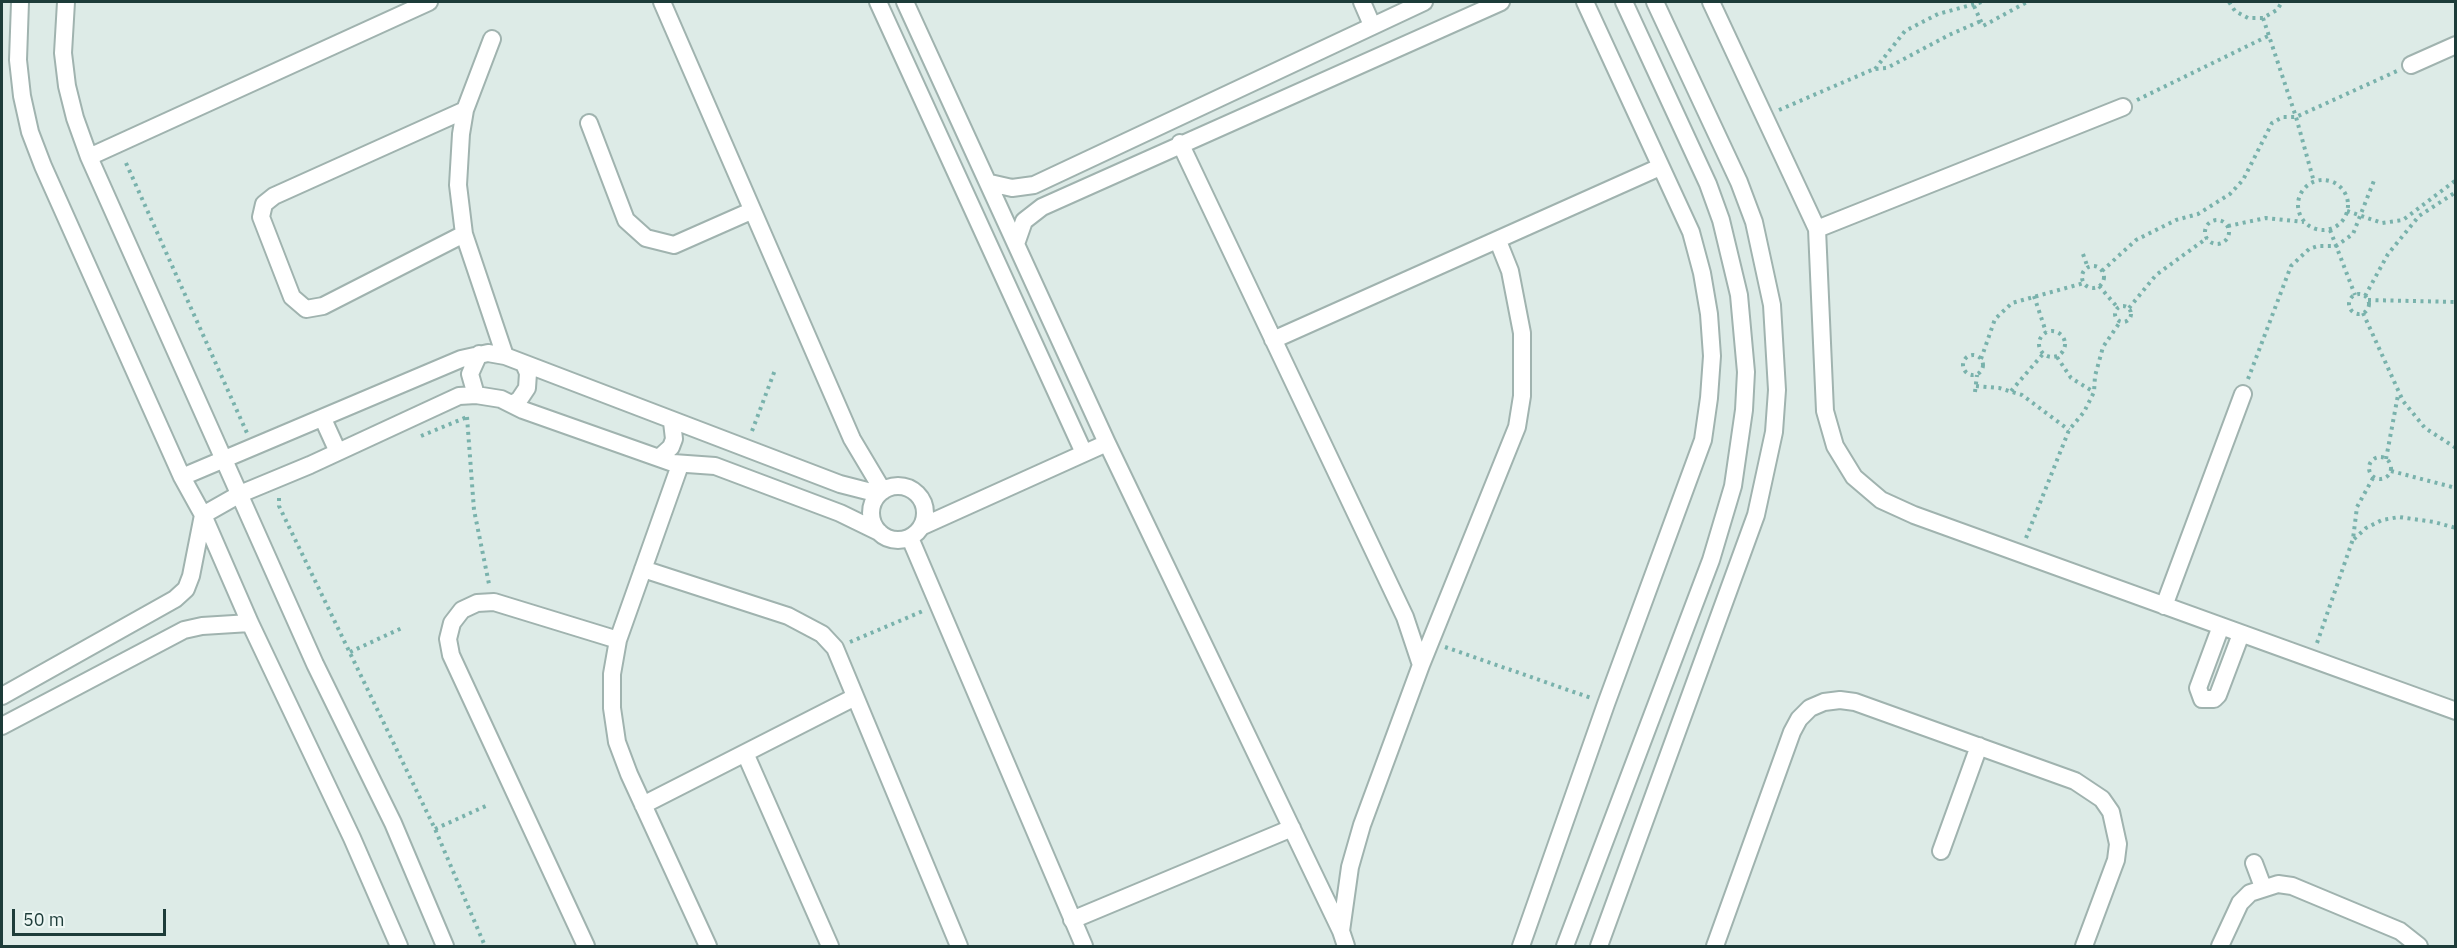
<!DOCTYPE html>
<html>
<head>
<meta charset="utf-8">
<style>
  body { margin:0 }
  #map { position:relative; width:2457px; height:948px; overflow:hidden; background:#ddebe7; font-family:"IBM Plex Sans",sans-serif }
  canvas { display:block }
  .frame { position:absolute; inset:0; border:3px solid #1d3c39; pointer-events:none }
  .scale { position:absolute; left:12px; top:909px; width:154px; height:27px; box-sizing:border-box; border:3px solid #1d3c39; border-top:0; padding-left:8px; font-size:18px; line-height:21px; white-space:nowrap; color:#1d3c39; -webkit-text-stroke:4px #edf7f4; paint-order:stroke }
</style>
</head>
<body>
<div id="map">
<canvas width="2457" height="948"></canvas>
<div class="frame"></div>
<div class="scale">50 m</div>
</div>
<script>
const g = document.querySelector('canvas').getContext('2d');
g.lineJoin = 'round';
function poly(rows) {
  const path = new Path2D();
  for (const r of rows) {
    if (r.length === 3) {
      path.moveTo(r[0] + r[2], r[1]);
      path.arc(r[0], r[1], r[2], 0, 2 * Math.PI);
      continue;
    }
    path.moveTo(r[0], r[1]);
    for (let i = 2; i < r.length; i += 2) path.lineTo(r[i], r[i + 1]);
  }
  return path;
}
function stroke(path, color, width, dash) {
  g.strokeStyle = color;
  g.lineWidth = width;
  g.lineCap = dash ? 'butt' : 'round';
  g.setLineDash(dash || []);
  g.stroke(path);
}
const path = poly([
  [2229,2,2235,11,2248,18,2263,18,2277,10,2282,2],
  [1974,6,1983,26,2027,2],
  [2263,18,2296,117,2314,182],
  [1875,69,1905,31,1938,14,1982,2],
  [2137,100,2268,36],
  [1779,110,1874,69,1887,68,1949,35,1981,21],
  [126,163,247,433],
  [2323,205,25],
  [2347,211,2382,223,2403,220,2456,180],
  [2217,232,12],
  [2228,226,2266,218,2304,222],
  [2330,230,2355,295],
  [2083,254,2088,268],
  [2093,277,11],
  [2102,271,2136,240,2176,220,2198,214,2230,194,2243,180,2272,123,2283,117,2296,117,2397,71],
  [2099,286,2118,308],
  [2359,304,10],
  [2034,296,2046,332],
  [2365,296,2388,254,2419,216,2456,192],
  [2368,300,2456,302],
  [2123,314,8],
  [2129,308,2156,275,2207,238],
  [2363,313,2403,401,2425,428,2456,448],
  [2052,344,13],
  [1973,365,10],
  [2057,357,2071,378,2094,392],
  [1981,359,1995,319,2012,303,2084,283],
  [2248,379,2291,266,2309,249,2318,246,2336,246,2353,234,2375,178],
  [1976,386,1999,388,2022,395,2069,430],
  [2011,391,2043,354],
  [1975,392,1977,375],
  [467,417,474,510,489,584],
  [752,431,775,370],
  [421,436,467,417],
  [2380,468,11],
  [2386,459,2398,395],
  [2391,471,2456,488],
  [279,498,279,506,435,829,485,946],
  [2026,538,2069,430,2084,412,2094,392,2095,376,2103,347,2120,322],
  [2354,539,2366,528,2382,520,2399,517,2434,522,2456,528],
  [850,642,923,611],
  [2317,643,2353,539,2357,507,2373,478],
  [1445,647,1591,698],
  [350,652,402,628],
  [435,829,488,805]
]);
const street = poly([
  [20,2,18,60,22,96,30,132,43,166,182,477,203,515,250,623,352,838,399,946],
  [66,2,63,53,67,86,75,118,89,157,315,664,393,823,445,946],
  [662,2,852,439,883,491],
  [878,2,1084,453],
  [905,2,1107,443,1341,931,1346,946],
  [1362,2,1372,25],
  [1711,2,1817,229,1825,411,1835,446,1854,477,1881,500,1914,515,2456,711],
  [492,39,465,110,461,134,458,185,464,234,505,356],
  [2411,65,2456,45],
  [589,123,626,220,646,238,674,245,751,211],
  [1180,143,1405,617,1421,665],
  [89,157,429,2],
  [990,183,1012,188,1034,185,1424,2],
  [1817,229,2123,107],
  [464,234,323,306,306,309,292,297,261,217,264,204,274,196,465,110],
  [1017,241,1024,221,1042,207,1501,2],
  [1273,340,1660,167],
  [476,395,470,374,479,354],
  [512,404,519,400,527,388,528,373,525,366],
  [323,419,338,452],
  [659,458,671,447,674,439,672,422],
  [680,465,618,640,612,674,612,708,617,742,629,774,708,946],
  [182,477,461,359,488,353,505,356,840,484,879,494],
  [898,513,27],
  [923,526,1107,443],
  [910,538,1084,946],
  [643,569,788,616,822,634,835,648,959,946],
  [2164,606,2243,394],
  [2221,626,2198,688,2202,699,2214,699,2218,695,2241,634],
  [2,696,175,599,186,589,191,576,203,515,240,494,310,465,459,396,476,395,501,399,523,410,673,463,715,466,840,513,879,532],
  [2,726,184,630,202,626,250,623],
  [745,753,830,946],
  [643,805,855,697],
  [1941,851,1979,746],
  [2254,863,2263,887],
  [1072,920,1292,828],
  [1341,931,1350,867,1362,825,1421,665,1517,427,1522,396,1522,333,1510,271,1498,241],
  [586,946,451,655,448,639,452,623,462,610,477,603,494,602,618,640],
  [1521,946,1606,704,1703,440,1709,398,1712,356,1709,314,1702,273,1691,232,1585,2],
  [1565,946,1711,560,1733,486,1744,410,1746,372,1739,295,1721,220,1708,184,1624,2],
  [1599,946,1756,515,1774,432,1777,390,1772,305,1754,222,1739,182,1655,2],
  [1715,946,1792,732,1799,719,1810,708,1824,702,1840,700,1855,702,2075,781,2102,799,2111,812,2118,844,2116,860,2084,946],
  [2220,946,2240,903,2250,893,2278,884,2292,886,2400,931,2419,946]
]);
stroke(street, '#a0b3af', 20);
stroke(path, '#79b2ac', 4, [3, 4.5]);
stroke(street, '#fff', 16);
</script>
</body>
</html>
